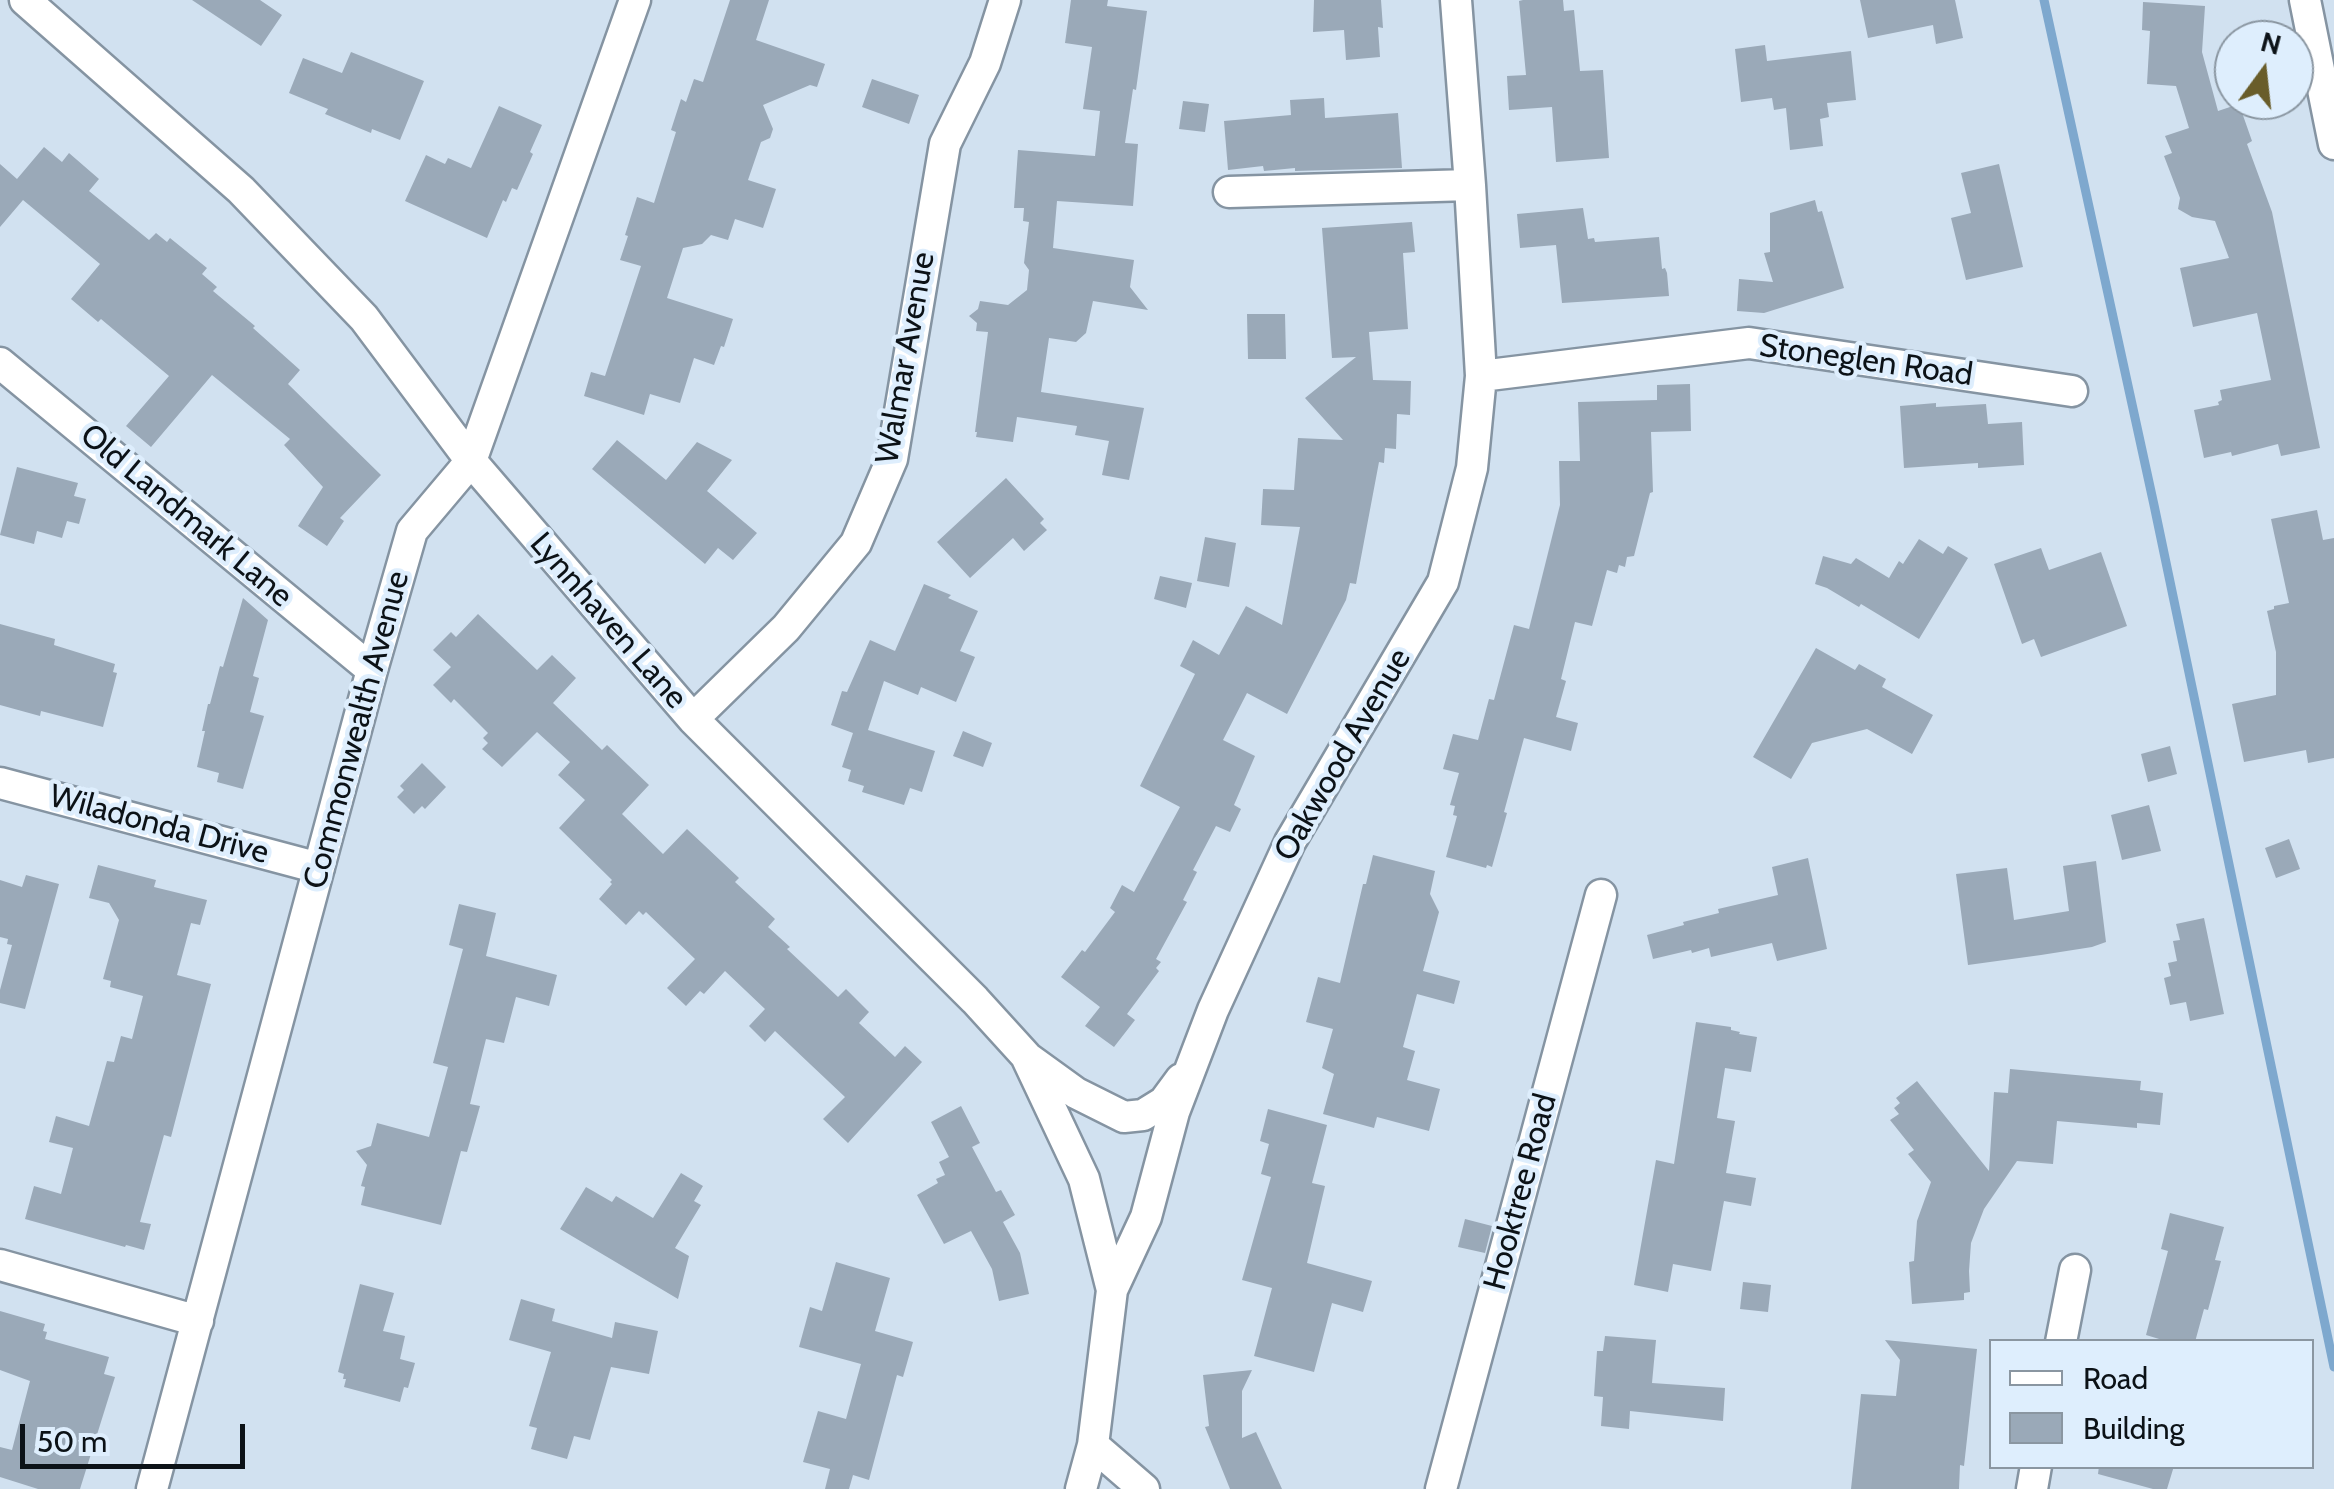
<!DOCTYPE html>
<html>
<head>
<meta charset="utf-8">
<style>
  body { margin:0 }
  #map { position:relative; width:2334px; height:1489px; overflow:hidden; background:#d1e1f0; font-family:Cabin,sans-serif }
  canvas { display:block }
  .legend { position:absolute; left:1989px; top:1339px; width:325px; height:130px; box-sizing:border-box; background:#deeefd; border:2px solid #8a96a1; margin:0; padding:12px 18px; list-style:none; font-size:30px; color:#0c1217 }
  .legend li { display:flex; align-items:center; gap:20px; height:50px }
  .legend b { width:50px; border:2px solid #8a96a1 }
  .north { position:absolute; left:2214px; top:20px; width:100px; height:100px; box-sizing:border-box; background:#deeefd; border:2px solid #8a96a1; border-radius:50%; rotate:15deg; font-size:28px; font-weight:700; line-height:40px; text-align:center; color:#0c1217 }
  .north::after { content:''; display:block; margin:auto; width:35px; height:45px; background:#695d2a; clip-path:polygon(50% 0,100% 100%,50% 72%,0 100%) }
  .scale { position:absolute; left:20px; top:1424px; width:225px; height:45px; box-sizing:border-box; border:5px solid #0c1217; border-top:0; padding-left:12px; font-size:30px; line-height:35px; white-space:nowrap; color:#0c1217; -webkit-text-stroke:8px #deeefd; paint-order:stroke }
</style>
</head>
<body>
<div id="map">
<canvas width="2334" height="1489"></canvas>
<ul class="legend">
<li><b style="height:12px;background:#fff"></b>Road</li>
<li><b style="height:28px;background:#9aa9b8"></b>Building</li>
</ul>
<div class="north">N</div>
<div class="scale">50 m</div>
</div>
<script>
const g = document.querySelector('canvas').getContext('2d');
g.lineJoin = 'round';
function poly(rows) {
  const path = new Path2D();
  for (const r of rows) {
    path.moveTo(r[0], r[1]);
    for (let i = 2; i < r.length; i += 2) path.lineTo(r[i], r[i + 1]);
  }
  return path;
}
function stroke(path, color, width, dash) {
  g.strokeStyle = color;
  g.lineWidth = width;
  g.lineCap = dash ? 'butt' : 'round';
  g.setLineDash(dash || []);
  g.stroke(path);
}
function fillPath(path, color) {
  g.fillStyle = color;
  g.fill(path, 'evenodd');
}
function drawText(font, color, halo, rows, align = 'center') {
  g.font = font + ' Cabin,sans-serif';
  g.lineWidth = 9;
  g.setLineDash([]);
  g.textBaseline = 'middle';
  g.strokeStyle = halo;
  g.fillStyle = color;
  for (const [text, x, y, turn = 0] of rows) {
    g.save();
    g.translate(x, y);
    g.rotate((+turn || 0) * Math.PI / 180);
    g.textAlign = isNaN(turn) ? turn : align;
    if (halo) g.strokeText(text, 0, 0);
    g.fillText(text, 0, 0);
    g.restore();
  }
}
const stream = poly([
  [2044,0,2154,505,2334,1367]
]);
const building = poly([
  [192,0,260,0,282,15,261,46],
  [730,0,769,0,756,40,825,64,817,87,810,85,763,105,773,129,770,138,761,142,748,180,776,189,763,228,735,219,728,240,711,235,702,244,683,248,667,298,733,319,724,347,721,346,714,365,694,358,680,403,650,394,644,415,584,396,591,372,605,376,641,266,620,260,628,236,625,235,637,197,654,203,676,132,671,130,681,99,686,102,694,79,703,82],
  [1071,0,1108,0,1107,6,1147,11,1136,90,1133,89,1125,143,1138,144,1133,206,1057,201,1053,248,1134,260,1130,287,1148,310,1093,301,1086,333,1076,342,1049,338,1041,392,1144,408,1129,480,1102,475,1109,441,1075,435,1077,426,1017,417,1013,442,976,437,977,432,975,432,988,332,976,331,977,323,969,316,978,309,980,301,1008,305,1027,290,1029,270,1024,263,1029,222,1023,221,1024,208,1014,208,1018,150,1095,156,1100,111,1083,109,1092,47,1065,43],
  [1314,0,1381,0,1383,28,1378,27,1380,57,1346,60,1344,30,1313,32],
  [1523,0,1563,0,1564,11,1574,10,1580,71,1603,70,1609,158,1556,162,1552,107,1509,110,1507,76,1526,75,1519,1],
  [1860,0,1955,0,1963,38,1936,44,1933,25,1868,38],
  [2143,2,2205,6,2202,52,2218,111,2239,104,2252,141,2247,144,2272,212,2320,448,2281,456,2278,444,2232,456,2231,452,2204,458,2194,410,2219,405,2218,402,2222,400,2220,390,2271,380,2257,313,2193,327,2180,268,2229,258,2215,221,2192,217,2178,209,2180,198,2164,156,2172,153,2165,136,2189,128,2176,86,2147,84,2150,31,2142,30],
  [1765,45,1767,61,1851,51,1856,100,1827,103,1829,117,1820,119,1823,146,1790,150,1786,108,1774,110,1772,98,1741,102,1735,49],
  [351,52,424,81,400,140,372,129,371,133,325,114,328,109,289,93,303,58,342,73],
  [872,79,919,95,909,124,862,107],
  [1324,98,1325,118,1398,113,1402,168,1295,171,1295,168,1264,171,1263,166,1228,170,1224,121,1291,115,1290,100],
  [1183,101,1209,104,1205,132,1179,129],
  [499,106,542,125,530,152,533,154,517,190,512,188,506,202,503,200,487,238,405,201,426,155,445,164,448,158,471,168],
  [44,147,62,162,69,153,99,179,89,191,149,240,156,233,167,242,170,238,207,268,202,274,217,287,213,291,255,326,253,328,300,370,288,384,381,475,340,518,344,521,327,546,298,526,323,487,284,445,290,439,212,375,151,447,126,426,169,376,101,319,98,322,71,299,100,264,23,200,0,227,0,164,17,179],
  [1999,164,2023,267,1966,280,1951,218,1971,213,1961,173],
  [1815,200,1818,212,1822,211,1844,288,1764,313,1737,311,1739,279,1773,282,1764,253,1770,252,1770,213],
  [1583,208,1588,239,1594,238,1595,242,1659,237,1662,269,1665,268,1667,273,1669,296,1562,303,1556,245,1520,248,1517,214],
  [1412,222,1415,252,1403,253,1408,329,1369,332,1373,380,1411,381,1410,415,1397,414,1396,449,1385,448,1384,463,1379,462,1356,584,1350,583,1346,600,1287,714,1247,693,1223,740,1255,756,1234,805,1241,809,1230,832,1216,826,1193,870,1197,872,1183,900,1187,902,1156,959,1161,962,1156,968,1159,971,1127,1014,1135,1020,1114,1047,1085,1026,1100,1007,1061,977,1082,950,1085,952,1115,912,1110,908,1122,885,1134,892,1180,807,1140,786,1195,674,1180,666,1193,640,1219,655,1246,606,1282,625,1300,527,1261,525,1263,489,1294,490,1298,438,1343,440,1305,398,1356,357,1332,358,1322,228],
  [1247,314,1285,314,1286,359,1248,359],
  [1690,384,1691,431,1651,432,1653,492,1650,493,1634,556,1627,557,1625,567,1619,565,1617,573,1607,570,1592,626,1575,622,1561,679,1566,681,1556,717,1578,723,1571,751,1524,738,1504,812,1507,813,1492,867,1487,865,1486,868,1446,857,1457,816,1453,815,1455,806,1450,805,1459,773,1443,769,1453,734,1478,740,1489,699,1494,700,1514,625,1529,629,1560,505,1559,461,1580,461,1578,402,1657,400,1657,385],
  [1936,403,1936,407,1986,404,1988,424,2022,422,2024,465,1978,468,1978,463,1904,468,1900,406],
  [617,440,666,480,697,442,732,460,707,491,757,533,733,560,718,548,705,564,592,469],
  [17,467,78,483,74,496,86,499,79,524,67,521,62,538,37,531,34,544,0,535],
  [1006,478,1044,519,1040,523,1047,530,1024,551,1013,538,970,578,937,542],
  [2317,510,2323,540,2334,538,2334,758,2308,763,2306,750,2244,762,2232,704,2276,695,2276,652,2267,611,2274,609,2274,606,2289,603,2271,519],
  [1205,537,1236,543,1229,587,1197,581],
  [1919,539,1943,554,1948,546,1968,558,1919,639,1861,604,1859,607,1827,588,1815,584,1823,556,1851,564,1856,558,1889,578,1899,561,1903,564],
  [2041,548,2049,570,2101,552,2127,626,2041,657,2034,639,2022,644,1994,564],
  [1160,576,1192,583,1186,608,1154,599],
  [924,584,951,595,948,598,978,611,960,651,975,657,956,702,921,687,918,695,884,681,868,730,935,751,922,792,910,788,904,805,862,792,864,786,848,781,851,770,842,767,853,733,831,725,842,691,847,692,870,640,895,651],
  [243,598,268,620,253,676,259,678,250,712,264,716,243,789,217,782,219,773,197,767,205,731,202,731,208,704,210,704,220,666,223,667],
  [478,614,537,670,552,655,576,678,553,703,602,750,607,745,649,785,622,814,663,854,687,829,739,878,735,882,775,919,768,927,790,947,787,949,838,997,846,989,869,1012,859,1023,895,1057,905,1046,922,1062,848,1143,823,1119,845,1097,775,1031,765,1042,749,1026,765,1009,725,971,704,994,700,991,686,1006,667,988,695,959,646,912,643,915,639,911,626,925,599,899,612,884,610,882,612,880,559,828,585,800,558,775,570,762,537,732,502,767,482,749,488,743,483,738,488,733,454,699,451,703,433,685,451,667,433,650,451,632,456,637],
  [0,624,55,639,54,645,115,664,113,672,117,673,103,727,41,711,40,716,0,705],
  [1816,648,1855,670,1859,664,1886,679,1882,687,1933,715,1912,754,1867,729,1812,743,1791,779,1753,757],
  [963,731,992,743,983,767,953,756],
  [2170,746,2177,774,2148,782,2141,754],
  [422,763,446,787,425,809,422,806,414,814,397,797,404,790,400,786],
  [2149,805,2161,851,2122,860,2111,815],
  [2289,839,2300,869,2276,878,2265,848],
  [1373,855,1435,871,1430,894,1439,912,1423,971,1460,981,1454,1004,1417,994,1403,1047,1415,1051,1407,1080,1440,1089,1429,1131,1377,1117,1374,1128,1323,1114,1334,1074,1322,1068,1333,1029,1306,1022,1318,977,1340,983,1363,884,1366,884],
  [1808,858,1827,949,1777,961,1772,943,1711,957,1709,948,1692,953,1691,950,1653,959,1647,935,1684,925,1683,922,1719,913,1718,909,1778,895,1772,867],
  [2096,861,2106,942,2092,947,2041,955,1968,965,1956,874,2007,868,2014,920,2069,911,2063,866],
  [98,865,156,880,154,887,207,900,200,925,191,923,177,975,211,984,171,1137,164,1135,140,1222,151,1224,144,1250,126,1245,125,1247,25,1219,34,1186,61,1194,73,1148,49,1142,56,1116,89,1126,107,1061,114,1062,121,1036,132,1039,143,996,110,987,111,981,103,979,119,920,109,903,89,898],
  [26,875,59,884,25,1009,0,1003,0,990,12,945,7,944,8,939,0,937,0,880,22,887],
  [459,904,496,913,486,956,557,975,549,1006,516,997,504,1043,486,1039,470,1104,480,1106,467,1152,461,1151,441,1225,361,1205,365,1187,361,1186,367,1165,356,1151,371,1146,377,1123,429,1137,448,1067,433,1063,463,949,449,945],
  [2204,918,2224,1014,2190,1021,2186,1002,2170,1005,2164,978,2171,976,2168,963,2177,961,2173,941,2180,940,2176,924],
  [1696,1022,1731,1027,1731,1030,1740,1032,1739,1034,1757,1037,1751,1072,1725,1068,1717,1118,1735,1121,1726,1173,1756,1178,1751,1206,1724,1201,1711,1271,1673,1264,1668,1292,1634,1285,1656,1160,1674,1164],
  [2010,1069,2141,1081,2140,1090,2163,1093,2160,1125,2137,1123,2137,1128,2057,1121,2053,1164,2017,1161,1984,1209,1971,1243,1969,1271,1970,1292,1964,1293,1964,1300,1912,1304,1909,1262,1914,1261,1917,1221,1931,1182,1908,1154,1914,1150,1890,1120,1899,1114,1894,1108,1900,1103,1896,1098,1917,1081,1989,1171,1994,1092,2008,1093],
  [961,1106,980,1143,972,1147,996,1192,1001,1190,1015,1215,1003,1222,1020,1253,1029,1294,999,1301,992,1269,971,1231,944,1244,917,1195,938,1183,936,1179,945,1175,939,1162,949,1157,931,1122],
  [1268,1109,1327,1125,1312,1183,1325,1186,1307,1263,1372,1281,1363,1312,1332,1303,1314,1372,1254,1356,1272,1288,1242,1280,1271,1177,1261,1174,1269,1144,1260,1141],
  [681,1173,703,1186,694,1201,701,1205,675,1248,689,1256,678,1299,560,1229,586,1187,612,1202,616,1196,653,1218],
  [2170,1213,2224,1227,2215,1260,2221,1261,2208,1310,2204,1309,2195,1342,2169,1342,2146,1335,2168,1251,2161,1249],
  [1465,1219,1492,1226,1485,1253,1458,1247],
  [836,1262,890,1278,875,1331,913,1342,903,1377,897,1375,869,1480,853,1475,849,1489,825,1489,830,1469,803,1462,818,1411,846,1419,861,1364,799,1347,810,1307,822,1311],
  [1743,1282,1771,1285,1768,1312,1740,1309],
  [360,1284,394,1293,383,1331,405,1336,400,1359,415,1363,408,1388,404,1387,400,1402,344,1387,346,1379,343,1379,344,1374,338,1372],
  [521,1299,555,1309,552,1321,612,1338,615,1322,658,1331,649,1374,611,1367,590,1440,574,1436,567,1459,531,1449,537,1428,529,1426,551,1352,509,1340],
  [0,1311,45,1324,43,1331,47,1332,45,1339,109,1357,104,1374,115,1377,80,1489,38,1489,0,1477,0,1447,12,1450,30,1381,0,1370],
  [1605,1336,1656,1340,1652,1383,1725,1388,1723,1421,1630,1411,1629,1429,1601,1426,1603,1397,1594,1396,1597,1351,1603,1351],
  [1885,1340,1977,1349,1964,1466,1960,1465,1959,1489,1851,1489,1861,1394,1896,1396,1900,1360],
  [1252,1370,1242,1391,1242,1438,1256,1432,1282,1489,1230,1489,1205,1427,1209,1426,1203,1375],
  [2099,1466,2174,1466,2167,1489,2153,1489,2098,1474]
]);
const minor = poly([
  [25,0,241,190,364,318,471,461,693,719,975,1000,1026,1056,1084,1179,1112,1290],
  [2305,0,2334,144],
  [1229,192,1470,185],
  [0,363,372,670],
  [1481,376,1749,343,2072,391],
  [693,719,786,628,856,543,892,459,945,144,985,63,1005,0],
  [0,783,319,868],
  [1029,1059,1076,1093,1124,1117,1143,1115,1164,1102,1181,1079],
  [0,1265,198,1321],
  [2061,1342,2075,1270],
  [1093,1445,1144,1489],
  [152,1489,372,670,412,531,471,461,635,0],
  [1081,1489,1093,1445,1112,1290,1146,1217,1174,1112,1213,1010,1290,842,1443,582,1472,468,1481,376,1470,185,1456,0],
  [1441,1489,1601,895],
  [2032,1489,2036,1466]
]);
const streetNames = [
  ["Walmar Avenue",906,358,-80],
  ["Stoneglen Road",1866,361,8],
  ["Old Landmark Lane",186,516,40],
  ["Lynnhaven Lane",608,621,49],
  ["Commonwealth Avenue",357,730,-75],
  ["Oakwood Avenue",1343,755,-60],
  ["Wiladonda Drive",159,825,15],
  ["Hooktree Road",1521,1192,-75]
];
stroke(stream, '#7ea8ce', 9);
fillPath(building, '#9aa9b8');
stroke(minor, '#8594a2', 35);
stroke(minor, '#fff', 30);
drawText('32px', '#0c1217', '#deeefd', streetNames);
</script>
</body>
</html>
